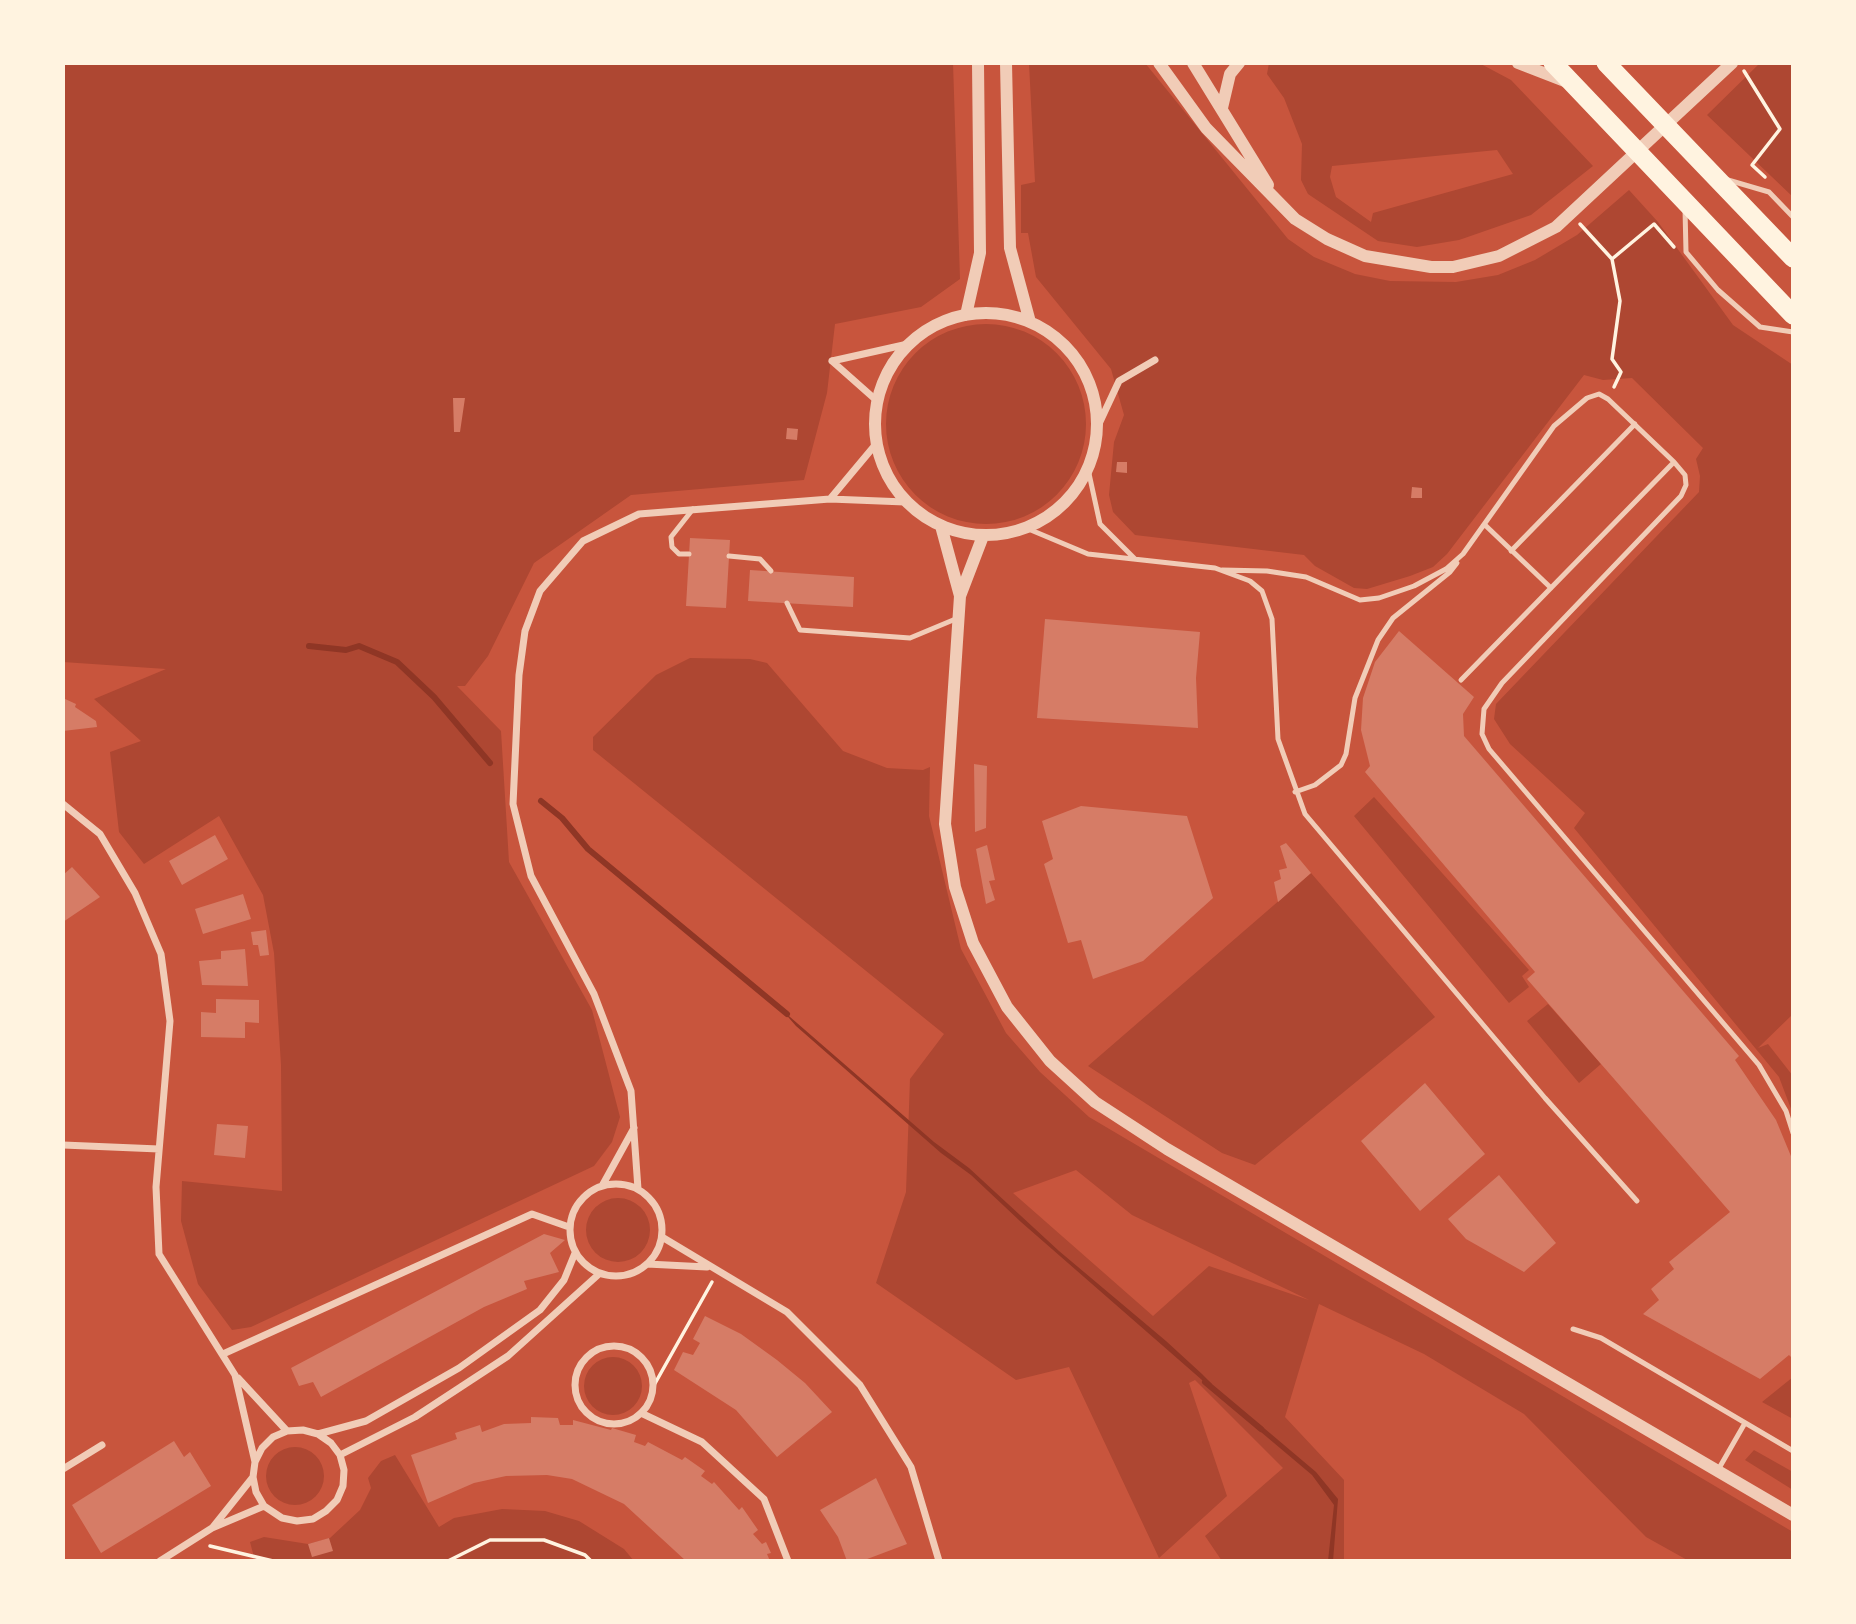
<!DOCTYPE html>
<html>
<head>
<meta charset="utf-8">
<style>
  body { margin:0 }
  #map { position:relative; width:1856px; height:1624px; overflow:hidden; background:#c8553d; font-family:"Public Sans",sans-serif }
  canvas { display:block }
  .frame { position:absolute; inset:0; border:65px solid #fff3e0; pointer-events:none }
</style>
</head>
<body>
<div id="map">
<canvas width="1856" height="1624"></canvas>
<div class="frame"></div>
</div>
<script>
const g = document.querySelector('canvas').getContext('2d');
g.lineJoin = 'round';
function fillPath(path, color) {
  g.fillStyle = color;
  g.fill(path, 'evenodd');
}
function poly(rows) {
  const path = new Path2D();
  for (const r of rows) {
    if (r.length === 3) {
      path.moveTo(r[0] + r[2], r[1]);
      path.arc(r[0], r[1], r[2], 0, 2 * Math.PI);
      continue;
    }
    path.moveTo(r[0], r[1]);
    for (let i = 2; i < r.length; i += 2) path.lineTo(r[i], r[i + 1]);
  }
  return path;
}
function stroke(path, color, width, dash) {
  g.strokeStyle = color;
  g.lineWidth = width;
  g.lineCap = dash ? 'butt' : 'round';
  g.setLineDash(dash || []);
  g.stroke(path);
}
const green = poly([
  [63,63,953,63,960,279,921,307,835,324,827,393,804,480,631,495,534,563,488,656,465,686,457,686,501,731,509,862,592,1010,620,1117,612,1142,594,1166,251,1327,232,1330,198,1284,181,1221,182,1181,282,1191,281,1065,274,953,263,895,219,816,144,864,119,832,110,752,141,741,94,699,166,669,63,662],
  [1029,63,1145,63,1288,239,1314,257,1355,274,1390,281,1456,282,1498,275,1535,260,1577,235,1629,190,1658,222,1733,325,1793,365,1793,1014,1758,1048,1768,1044,1793,1076,1793,1114,1779,1077,1574,828,1585,813,1510,744,1494,719,1496,704,1699,492,1700,476,1696,459,1703,448,1632,378,1603,380,1584,375,1447,554,1433,567,1410,576,1367,589,1354,588,1315,566,1304,555,1135,535,1113,512,1109,495,1114,442,1124,415,1111,369,1036,277,1028,233,1021,233,1021,185,1035,182],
  [1269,63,1479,63,1511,80,1593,166,1531,215,1459,240,1417,247,1378,241,1308,194,1301,180,1302,144,1284,98,1267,74],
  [1497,150,1513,174,1373,213,1371,222,1336,197,1330,177,1332,166],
  [1760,63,1793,63,1793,197,1707,115],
  [986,424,100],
  [690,658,750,659,767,663,843,751,887,768,923,770,930,767,929,816,961,949,1006,1033,1040,1072,1089,1117,1793,1532,1793,1561,1689,1561,1646,1537,1524,1414,1424,1354,1319,1304,1285,1417,1344,1480,1344,1561,1222,1561,1205,1536,1283,1468,1195,1380,1189,1383,1227,1496,1159,1558,1069,1367,1016,1380,876,1283,906,1192,910,1079,944,1034,593,750,593,737,656,675],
  [1076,1170,1132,1215,1309,1300,1209,1266,1153,1316,1013,1193],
  [1374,797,1529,970,1522,976,1529,987,1509,1003,1354,816],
  [1311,873,1435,1017,1255,1165,1222,1153,1088,1066],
  [1548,1004,1601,1064,1579,1083,1527,1021],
  [618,1230,32],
  [613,1386,29],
  [1793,1377,1793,1419,1762,1402],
  [295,1476,29],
  [1754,1450,1793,1472,1793,1490,1745,1460],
  [395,1455,439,1527,454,1518,502,1509,545,1511,579,1521,624,1549,634,1561,255,1561,250,1542,264,1537,308,1544,330,1538,360,1510,371,1488,368,1478,381,1461]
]);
const water = poly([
  [782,1010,934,1142,969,1168,1059,1251,1166,1341,1202,1374,1212,1384,1210,1387,1021,1222,971,1175,941,1153,796,1026],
  [1258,1423,1316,1472,1338,1499,1333,1561,1328,1561,1334,1505,1312,1475,1255,1427]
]);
const stream = poly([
  [309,646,346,650,359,646,397,662,434,697,490,763],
  [541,801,562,818,588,849,787,1014],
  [1205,1382,1261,1429]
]);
const building = poly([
  [453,398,465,398,460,432,454,432],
  [787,428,798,429,797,440,786,439],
  [1117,462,1127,462,1127,473,1116,472],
  [1412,487,1422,488,1422,498,1411,498],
  [690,538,730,540,726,608,686,606],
  [750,570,854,577,853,607,748,601],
  [1045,619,1200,632,1196,678,1198,728,1037,718],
  [1399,631,1474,697,1463,714,1464,736,1739,1056,1735,1060,1776,1120,1793,1161,1793,1359,1789,1355,1760,1379,1643,1314,1659,1300,1651,1289,1674,1269,1669,1262,1730,1212,1527,979,1535,972,1365,772,1370,766,1361,730,1363,698,1375,662],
  [63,698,76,704,75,707,96,721,97,727,63,731],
  [974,764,987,766,986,828,975,832],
  [1081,806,1187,816,1213,898,1143,961,1093,979,1081,940,1068,943,1044,864,1053,859,1042,821],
  [215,835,228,859,182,885,169,861],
  [1286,843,1311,873,1278,902,1274,882,1281,879,1279,870,1287,868,1280,846],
  [987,845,995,880,989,881,995,900,986,904,976,849],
  [72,867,100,897,63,922,63,875],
  [243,894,251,919,203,934,195,909],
  [266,930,269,955,260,956,258,945,253,945,251,932],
  [245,949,248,986,202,985,199,961,221,959,221,951],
  [216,999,259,1000,259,1023,245,1022,245,1038,201,1037,201,1012,216,1013],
  [1425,1083,1485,1154,1420,1211,1361,1141],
  [217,1124,248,1126,245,1158,214,1155],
  [1499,1175,1556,1243,1524,1272,1466,1239,1448,1219],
  [544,1234,565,1240,550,1253,559,1272,524,1281,527,1289,484,1307,321,1397,313,1382,299,1386,291,1368],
  [705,1316,741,1334,777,1360,805,1383,832,1412,777,1457,736,1410,674,1370,683,1352,693,1355,700,1343,693,1339],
  [531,1417,558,1418,560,1425,573,1425,573,1420,611,1430,612,1428,636,1435,634,1442,645,1446,648,1442,682,1460,685,1457,705,1471,701,1476,712,1484,714,1482,739,1510,742,1507,758,1530,753,1534,762,1544,766,1542,771,1553,767,1554,770,1561,686,1561,624,1504,572,1479,547,1475,506,1476,474,1483,428,1503,411,1455,457,1439,455,1433,480,1425,482,1432,504,1424,531,1423],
  [174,1441,184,1457,190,1452,211,1486,101,1553,72,1505],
  [876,1478,907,1544,862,1561,847,1561,838,1537,820,1510],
  [329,1538,333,1551,312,1557,308,1544]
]);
const path = poly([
  [1744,71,1780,129,1752,165,1765,177],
  [1580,224,1612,259,1620,301,1612,359,1621,372,1614,387],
  [1612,259,1654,224,1674,247],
  [653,1387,712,1282],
  [210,1546,273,1561],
  [448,1561,490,1540,544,1540,585,1555,591,1561]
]);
const service = poly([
  [1728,180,1769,192,1793,217],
  [1685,209,1686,252,1718,290,1760,327,1793,332],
  [1088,469,1100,524,1135,559],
  [1485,525,1551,588],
  [1026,528,1088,554,1215,568,1250,581,1262,591,1272,619,1278,739,1305,814,1545,1098,1637,1201],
  [1511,551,1635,424],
  [689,554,679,554,672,547,671,537,693,509],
  [729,556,760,559,771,571],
  [1222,570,1267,571,1306,577,1360,600,1379,598,1414,586,1446,569,1463,554,1554,426,1587,398,1599,394,1608,399,1674,462,1685,475,1686,485,1681,496,1502,683,1484,709,1482,734,1489,749,1759,1065,1786,1111,1793,1133],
  [787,603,800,630,910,638,958,618],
  [1461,680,1674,462],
  [1295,792,1315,785,1341,765,1346,754,1355,698,1378,640,1393,618,1450,572,1457,563],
  [1573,1329,1601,1338,1793,1451],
  [1718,1470,1745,1423]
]);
const minor = poly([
  [832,361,908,344],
  [832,361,876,400],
  [1098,426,1119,381,1155,360],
  [830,499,876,444],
  [63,804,100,834,135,893,161,954,170,1021,156,1187,159,1254,235,1375,255,1462],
  [63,1145,159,1149],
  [616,1230,46],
  [602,1186,634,1128],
  [638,1189,631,1091,594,994,531,876,513,804,519,675,525,631,540,591,583,541,639,514,830,499,905,502],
  [662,1237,787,1312,860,1385,911,1467,939,1561],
  [647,1264,707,1267],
  [614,1385,39],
  [223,1354,532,1214,569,1227],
  [238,1378,287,1431],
  [641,1413,702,1442,764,1499,788,1561],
  [318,1434,331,1443,340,1455,344,1470,343,1486,337,1500,326,1511,313,1519,297,1521,282,1518,264,1506,256,1492,253,1477,255,1462,262,1448,273,1437,287,1431,303,1430,318,1434,366,1421,459,1368,540,1310,564,1280,575,1253],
  [340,1455,415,1417,508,1356,599,1274],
  [63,1469,102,1445],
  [213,1527,253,1477],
  [160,1561,212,1528,264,1506]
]);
const tertiary = poly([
  [1006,63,1010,248,1030,322],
  [1159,63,1206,128,1295,219,1327,239,1365,256,1431,267,1453,267,1499,256,1556,227,1732,63],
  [1193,63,1268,185],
  [1518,63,1567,82],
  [1222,108,1230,74,1239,63],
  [986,424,111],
  [966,315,980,253,978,63],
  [941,526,960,596],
  [983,536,960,596,945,824,955,887,973,943,1007,1007,1050,1061,1095,1102,1167,1149,1793,1515]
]);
const trunk = poly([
  [1553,63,1793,315],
  [1606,63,1793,258]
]);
fillPath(green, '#ae4732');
fillPath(water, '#8f3625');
stroke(stream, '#8f3625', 6);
fillPath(building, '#d67c66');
stroke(path, '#fff3e0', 3.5);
stroke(service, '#f1ccb7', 5);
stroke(minor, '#f1ccb7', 7);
stroke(tertiary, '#f1ccb7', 12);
stroke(trunk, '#fff3e0', 19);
</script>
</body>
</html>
